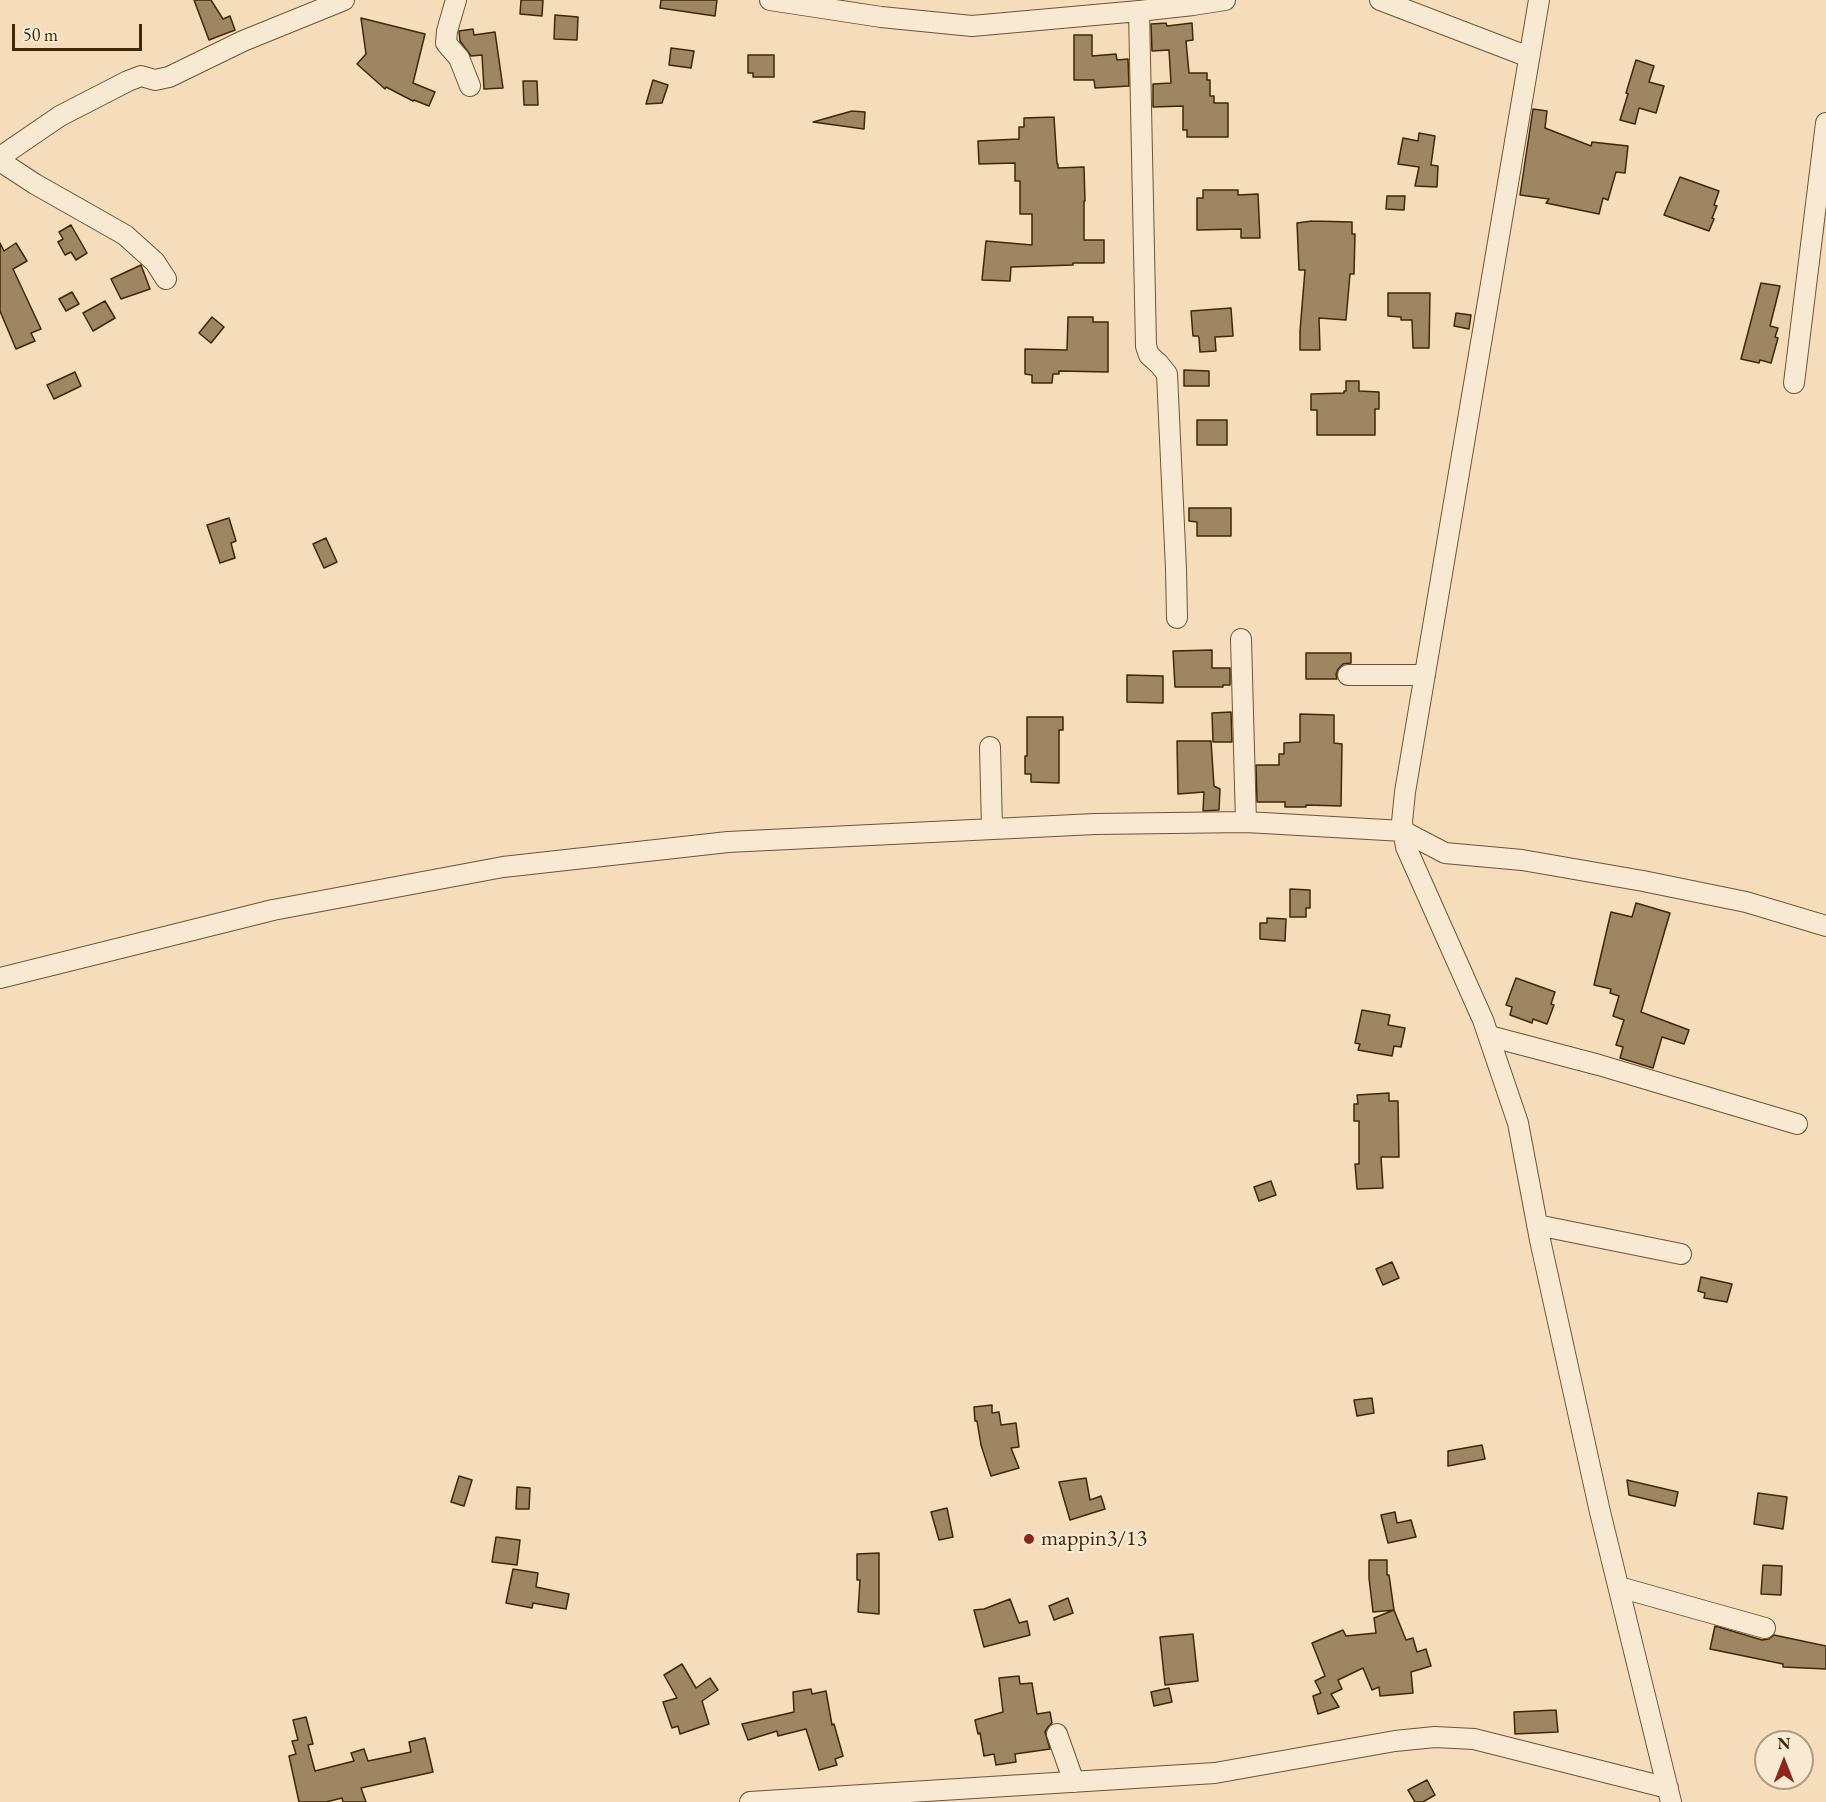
<!DOCTYPE html>
<html>
<head>
<meta charset="utf-8">
<style>
  body { margin:0 }
  #map { position:relative; width:1826px; height:1802px; overflow:hidden; background:#f5ddbb; font-family:"EB Garamond",serif }
  canvas { display:block }
  .north { position:absolute; left:1754px; top:1730px; width:60px; height:60px; box-sizing:border-box; background:#f8e9d3; border:2px solid #ae9c80; border-radius:50%; rotate:0deg; font-size:16px; font-weight:700; line-height:24px; text-align:center; color:#3f2804 }
  .north::after { content:''; display:block; margin:auto; width:21px; height:27px; background:#8f2418; clip-path:polygon(50% 0,100% 100%,50% 72%,0 100%) }
  .scale { position:absolute; left:12px; top:24px; width:130px; height:27px; box-sizing:border-box; border:3px solid #3f2804; border-top:0; padding-left:8px; font-size:18px; line-height:21px; white-space:nowrap; color:#3f2804; -webkit-text-stroke:4px #f8e9d3; paint-order:stroke }
</style>
</head>
<body>
<div id="map">
<canvas width="1826" height="1802"></canvas>
<div class="north">N</div>
<div class="scale">50 m</div>
</div>
<script>
const g = document.querySelector('canvas').getContext('2d');
g.lineJoin = 'round';
function fillPath(path, color) {
  g.fillStyle = color;
  g.fill(path, 'evenodd');
}
function poly(rows) {
  const path = new Path2D();
  for (const r of rows) {
    path.moveTo(r[0], r[1]);
    for (let i = 2; i < r.length; i += 2) path.lineTo(r[i], r[i + 1]);
  }
  return path;
}
function stroke(path, color, width, dash) {
  g.strokeStyle = color;
  g.lineWidth = width;
  g.lineCap = dash ? 'butt' : 'round';
  g.setLineDash(dash || []);
  g.stroke(path);
}
function drawText(font, color, halo, rows, align = 'center') {
  g.font = font + ' "EB Garamond",serif';
  g.lineWidth = 4.5;
  g.setLineDash([]);
  g.textBaseline = 'middle';
  g.strokeStyle = halo;
  g.fillStyle = color;
  for (const [text, x, y, turn = 0] of rows) {
    g.save();
    g.translate(x, y);
    g.rotate((+turn || 0) * Math.PI / 180);
    g.textAlign = isNaN(turn) ? turn : align;
    if (halo) g.strokeText(text, 0, 0);
    g.fillText(text, 0, 0);
    g.restore();
  }
}
const building = poly([
  [194,0,211,0,223,19,230,16,235,30,209,40,194,0],
  [521,0,543,0,542,16,520,14,521,0],
  [661,0,717,0,715,16,660,8,661,0],
  [555,15,578,17,577,40,554,39,555,15],
  [361,18,425,34,413,83,435,92,429,106,414,100,413,101,386,87,385,89,357,64,366,54,361,18],
  [1166,23,1167,26,1192,23,1193,40,1186,41,1189,73,1207,73,1207,80,1210,80,1210,96,1214,96,1214,103,1228,103,1228,137,1187,137,1187,130,1183,130,1183,106,1153,107,1153,84,1171,83,1169,50,1152,51,1151,24,1166,23],
  [473,29,474,35,495,32,503,88,484,89,482,55,471,56,460,41,459,31,473,29],
  [1074,35,1092,35,1092,56,1116,54,1117,60,1128,59,1129,86,1095,88,1094,80,1074,80,1074,35],
  [671,48,694,51,691,68,669,65,671,48],
  [748,55,774,55,774,77,753,77,753,73,748,73,748,55],
  [1636,60,1654,66,1649,82,1664,86,1656,113,1639,108,1635,124,1620,120,1628,94,1626,93,1636,60],
  [653,80,668,85,662,103,646,104,653,80],
  [523,81,537,81,538,105,524,105,523,81],
  [1533,109,1547,111,1545,128,1591,146,1592,142,1628,146,1625,173,1616,172,1608,200,1603,198,1599,214,1546,203,1549,199,1520,195,1533,109],
  [852,111,865,112,864,129,813,122,852,111],
  [1054,117,1057,164,1058,164,1058,168,1084,167,1085,201,1084,201,1084,240,1104,240,1104,263,1073,263,1073,265,1011,267,1010,281,982,280,986,241,1032,245,1032,214,1020,214,1020,181,1015,181,1015,163,979,164,978,141,1019,139,1019,127,1024,127,1024,118,1054,117],
  [1419,133,1435,136,1431,165,1438,166,1437,187,1415,186,1419,167,1398,164,1403,138,1418,141,1419,133],
  [1680,177,1719,191,1714,205,1717,206,1712,218,1714,219,1709,231,1664,215,1680,177],
  [1203,190,1238,190,1238,195,1258,194,1260,238,1241,238,1241,229,1197,230,1197,198,1203,198,1203,190],
  [1387,196,1405,196,1404,210,1386,209,1387,196],
  [1312,221,1352,222,1352,234,1355,234,1354,274,1350,274,1346,320,1319,318,1320,350,1300,350,1300,331,1305,270,1299,270,1297,223,1312,221],
  [71,225,87,253,76,260,71,252,65,255,58,242,63,239,59,232,71,225],
  [0,243,4,251,16,243,27,261,13,269,41,329,31,333,35,341,16,349,0,311,0,243],
  [141,265,150,289,121,299,111,279,141,265],
  [1761,283,1780,286,1770,326,1778,328,1775,337,1778,338,1771,363,1760,360,1759,363,1741,359,1761,283],
  [72,292,79,304,66,311,59,299,72,292],
  [1388,293,1430,293,1429,348,1413,348,1412,320,1401,320,1401,317,1388,316,1388,293],
  [105,301,115,318,93,331,83,313,105,301],
  [1231,308,1233,336,1215,337,1216,351,1200,352,1199,338,1198,336,1193,336,1191,311,1231,308],
  [1456,313,1471,315,1469,329,1454,326,1456,313],
  [212,317,224,327,211,343,199,333,212,317],
  [1068,317,1093,317,1093,322,1108,322,1108,372,1059,371,1059,374,1053,374,1052,383,1032,383,1032,375,1025,374,1025,349,1067,350,1068,317],
  [1184,370,1209,371,1209,386,1184,386,1184,370],
  [75,372,81,386,54,399,47,385,75,372],
  [1346,381,1359,381,1359,391,1379,392,1379,409,1375,409,1375,435,1317,435,1317,410,1311,410,1311,394,1344,393,1344,391,1346,391,1346,381],
  [1197,420,1227,420,1227,445,1197,445,1197,420],
  [1189,508,1231,508,1231,536,1197,536,1197,522,1189,521,1189,508],
  [229,518,236,541,231,543,235,558,220,563,207,525,229,518],
  [326,538,337,562,324,568,313,544,326,538],
  [1212,650,1212,668,1230,668,1230,685,1223,685,1223,687,1175,687,1173,651,1212,650],
  [1306,653,1351,653,1351,663,1343,664,1338,669,1336,674,1337,679,1306,679,1306,653],
  [1127,675,1163,676,1163,703,1127,702,1127,675],
  [1231,712,1232,742,1213,742,1212,713,1231,712],
  [1300,714,1334,715,1334,743,1342,744,1341,806,1306,805,1306,807,1285,807,1285,802,1257,802,1256,765,1279,765,1279,754,1284,754,1284,743,1300,742,1300,714],
  [1027,717,1063,717,1063,730,1059,730,1059,783,1031,782,1031,774,1025,774,1025,756,1027,756,1027,717],
  [1177,741,1211,741,1214,786,1220,789,1219,810,1203,811,1204,792,1178,794,1177,741],
  [1290,889,1310,890,1310,908,1306,908,1306,917,1290,917,1290,889],
  [1636,903,1670,913,1641,1012,1689,1030,1684,1044,1662,1037,1653,1068,1620,1058,1623,1047,1616,1045,1624,1020,1613,1016,1619,996,1610,993,1611,989,1594,985,1611,912,1632,917,1636,903],
  [1267,918,1286,919,1285,941,1260,939,1260,923,1267,923,1267,918],
  [1516,978,1555,992,1551,1004,1554,1005,1547,1024,1533,1019,1532,1023,1510,1015,1512,1007,1506,1005,1516,978],
  [1362,1010,1390,1015,1388,1025,1405,1028,1401,1047,1394,1046,1392,1056,1358,1050,1360,1044,1355,1043,1362,1010],
  [1389,1093,1389,1101,1398,1101,1399,1157,1381,1157,1383,1188,1357,1189,1355,1164,1359,1164,1359,1121,1354,1121,1354,1104,1358,1104,1357,1095,1389,1093],
  [1271,1181,1276,1195,1259,1201,1254,1187,1271,1181],
  [1392,1262,1399,1278,1383,1285,1376,1269,1392,1262],
  [1701,1277,1732,1284,1727,1302,1704,1298,1705,1293,1698,1291,1701,1277],
  [1372,1398,1374,1413,1357,1416,1354,1400,1372,1398],
  [992,1405,992,1413,999,1412,1001,1425,1016,1423,1019,1447,1011,1448,1019,1468,991,1476,981,1445,977,1421,975,1421,974,1407,992,1405],
  [1482,1445,1485,1459,1448,1466,1448,1451,1482,1445],
  [459,1476,472,1480,464,1506,451,1502,459,1476],
  [1086,1478,1090,1500,1101,1496,1105,1509,1070,1520,1059,1482,1086,1478],
  [1627,1480,1678,1492,1675,1506,1629,1495,1627,1480],
  [517,1487,530,1488,529,1509,516,1509,517,1487],
  [1758,1493,1787,1497,1783,1529,1754,1524,1758,1493],
  [947,1508,953,1537,939,1540,931,1512,947,1508],
  [1395,1512,1397,1523,1411,1520,1416,1537,1388,1543,1381,1515,1395,1512],
  [496,1537,520,1540,517,1565,492,1562,496,1537],
  [879,1553,879,1614,858,1612,860,1580,857,1580,857,1554,879,1553],
  [1369,1560,1387,1560,1387,1575,1389,1575,1394,1610,1373,1612,1369,1578,1369,1560],
  [1763,1565,1782,1566,1781,1595,1761,1594,1763,1565],
  [513,1569,538,1573,536,1587,569,1594,566,1609,533,1603,532,1608,506,1603,513,1569],
  [1068,1598,1073,1613,1054,1620,1049,1606,1068,1598],
  [1010,1599,1019,1623,1027,1621,1030,1635,984,1647,974,1610,984,1609,1010,1599],
  [1394,1610,1406,1640,1413,1638,1417,1652,1426,1649,1431,1666,1411,1672,1413,1693,1380,1696,1379,1687,1372,1690,1363,1668,1338,1680,1342,1689,1331,1694,1339,1707,1318,1714,1313,1696,1321,1693,1315,1681,1325,1676,1312,1643,1343,1630,1346,1636,1376,1633,1374,1618,1394,1610],
  [1715,1626,1762,1640,1769,1639,1774,1635,1826,1646,1826,1669,1783,1667,1783,1664,1710,1649,1715,1626],
  [1193,1634,1198,1681,1165,1685,1160,1637,1193,1634],
  [682,1664,696,1688,710,1678,718,1690,702,1701,709,1724,680,1734,678,1726,672,1728,663,1702,677,1698,664,1675,682,1664],
  [1019,1676,1020,1684,1032,1683,1037,1714,1050,1712,1052,1723,1048,1727,1045,1732,1050,1749,1015,1754,1016,1762,996,1765,994,1754,984,1756,980,1733,978,1734,975,1720,1003,1712,999,1678,1019,1676],
  [1169,1688,1172,1702,1154,1706,1151,1692,1169,1688],
  [811,1689,812,1694,826,1691,832,1725,834,1724,843,1756,835,1759,837,1765,819,1770,806,1729,778,1736,777,1731,748,1740,742,1724,794,1712,793,1692,811,1689],
  [1556,1710,1558,1732,1515,1734,1514,1712,1556,1710],
  [306,1717,313,1744,308,1745,315,1771,354,1761,351,1753,364,1749,368,1761,411,1752,409,1742,425,1738,433,1772,361,1788,366,1802,343,1802,342,1798,326,1802,299,1802,289,1756,296,1754,292,1741,298,1740,293,1720,306,1717],
  [1427,1780,1435,1795,1423,1802,1415,1802,1408,1790,1427,1780]
]);
const minor = poly([
  [456,0,447,31,446,43,459,58,470,86],
  [770,0,881,17,972,26,1139,11,1193,5,1225,0],
  [1380,0,1529,57],
  [1539,0,1405,792,1402,822,1406,847,1483,1020,1518,1123,1540,1240,1600,1512,1671,1802],
  [1139,11,1146,346,1149,355,1159,364,1167,374,1176,569,1177,618],
  [0,157,60,116,128,81,141,76,155,80,169,77,243,41,344,0],
  [0,161,35,184,125,235,155,262,166,279],
  [1794,383,1826,123],
  [1241,639,1246,822],
  [1348,675,1425,675],
  [990,747,992,829],
  [0,978,273,910,503,867,728,842,1095,824,1246,822,1403,831,1445,853,1522,860,1643,881,1746,902,1826,926],
  [1489,1036,1599,1065,1797,1124],
  [1537,1225,1681,1254],
  [1619,1587,1765,1628],
  [1057,1734,1074,1782],
  [750,1802,1215,1773,1395,1741,1435,1737,1474,1739,1668,1788]
]);
const markers = [
  [1029,1539,6,"#8f2418"]
];
const poiNames = [
  ["mappin3/13",1041,1539]
];
fillPath(building, '#9e8663');
stroke(building, '#3f2804', 1.5);
stroke(minor, '#6c5532', 22);
stroke(minor, '#f8e9d3', 20);
for (const [x, y, r, color] of markers) {
  const dot = new Path2D();
  dot.arc(x, y, r, 0, 2 * Math.PI);
  g.fillStyle = color;
  g.fill(dot);
  stroke(dot, '#f8e9d3', 2);
}
drawText('22px', '#3f2804', '#f8e9d3', poiNames, 'left');
</script>
</body>
</html>
